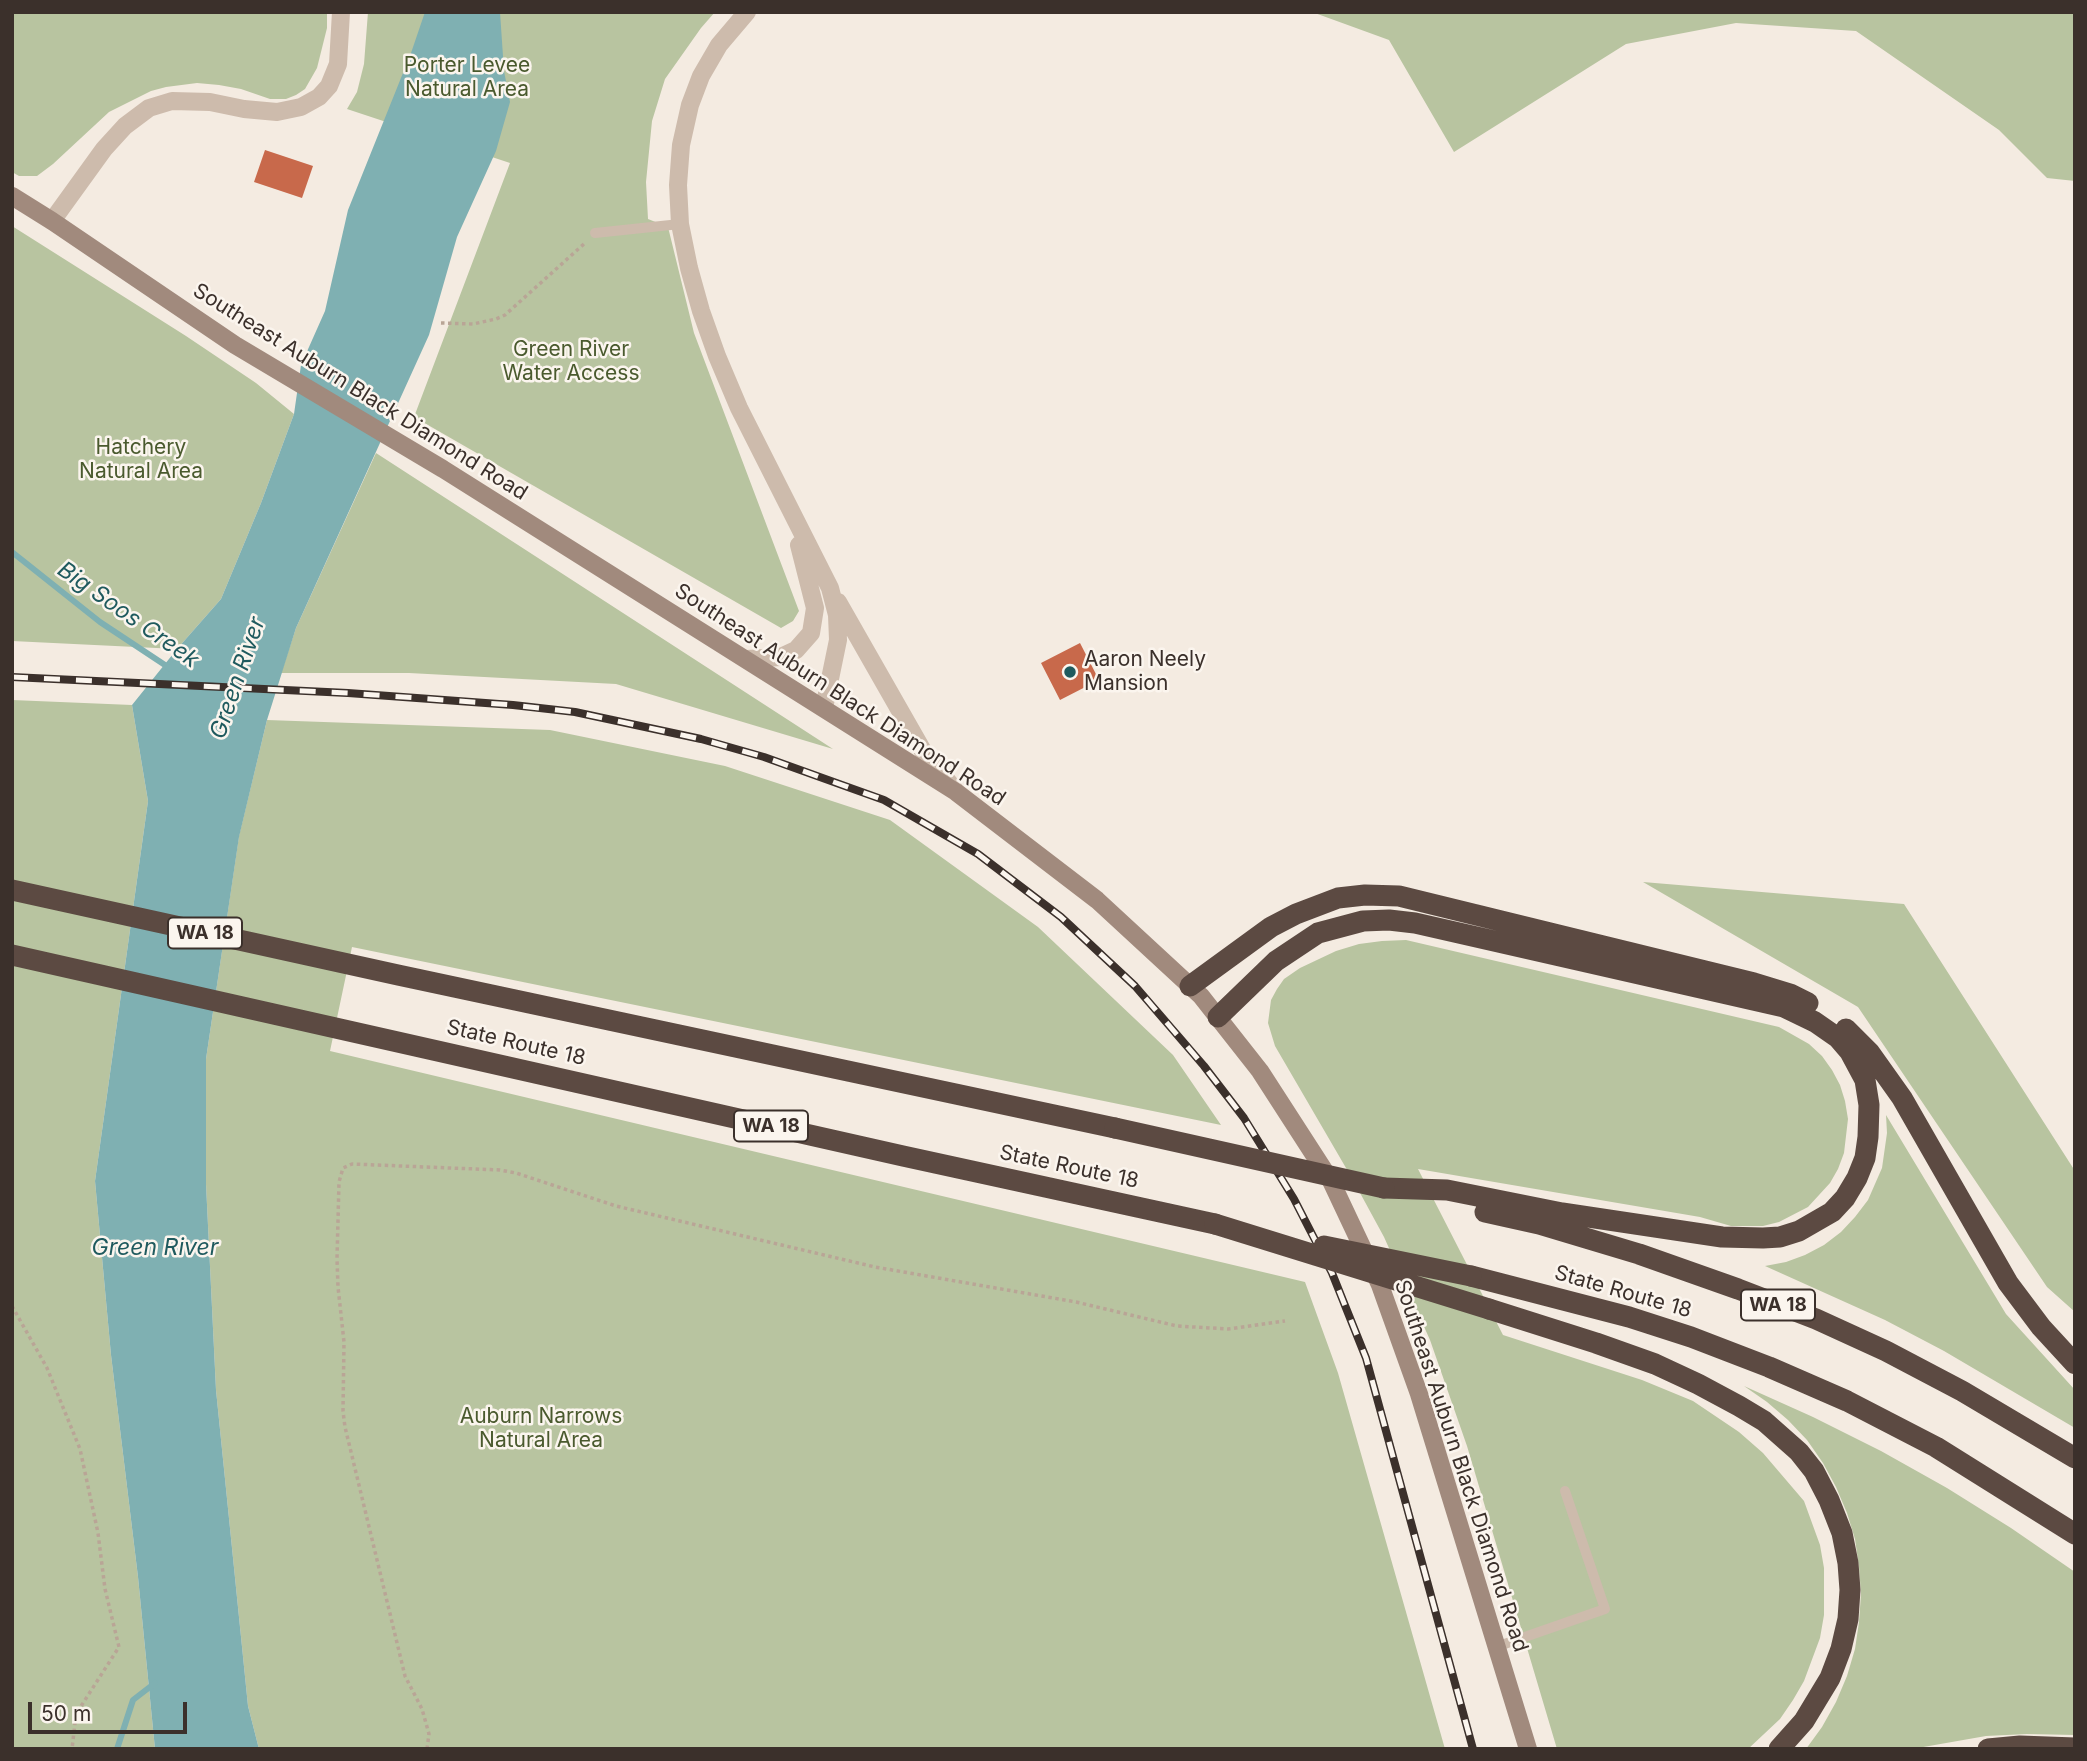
<!DOCTYPE html>
<html>
<head>
<meta charset="utf-8">
<style>
  body { margin:0 }
  #map { position:relative; width:2087px; height:1761px; overflow:hidden; background:#f4ebe1; font-family:Inter,sans-serif }
  canvas { display:block }
  .frame { position:absolute; inset:0; border:14px solid #3b302b; pointer-events:none }
  .scale { position:absolute; left:28px; top:1702px; width:159px; height:32px; box-sizing:border-box; border:4px solid #3b302b; border-top:0; padding-left:9px; font-size:21px; line-height:24px; white-space:nowrap; color:#3b302b; -webkit-text-stroke:5px #fbf5ee; paint-order:stroke }
</style>
</head>
<body>
<div id="map">
<canvas width="2087" height="1761"></canvas>
<div class="frame"></div>
<div class="scale">50 m</div>
</div>
<script>
const g = document.querySelector('canvas').getContext('2d');
g.lineJoin = 'round';
function fillPath(path, color) {
  g.fillStyle = color;
  g.fill(path, 'evenodd');
}
function poly(rows) {
  const path = new Path2D();
  for (const r of rows) {
    path.moveTo(r[0], r[1]);
    for (let i = 2; i < r.length; i += 2) path.lineTo(r[i], r[i + 1]);
  }
  return path;
}
function stroke(path, color, width, dash) {
  g.strokeStyle = color;
  g.lineWidth = width;
  g.lineCap = dash ? 'butt' : 'round';
  g.setLineDash(dash || []);
  g.stroke(path);
}
function drawText(font, color, halo, rows, align = 'center') {
  g.font = font + ' Inter,sans-serif';
  g.lineWidth = 5;
  g.setLineDash([]);
  g.textBaseline = 'middle';
  g.strokeStyle = halo;
  g.fillStyle = color;
  for (const [text, x, y, turn = 0] of rows) {
    g.save();
    g.translate(x, y);
    g.rotate((+turn || 0) * Math.PI / 180);
    g.textAlign = isNaN(turn) ? turn : align;
    if (halo) g.strokeText(text, 0, 0);
    g.fillText(text, 0, 0);
    g.restore();
  }
}
const green = poly([
  [12,12,327,12,327,28,317,68,305,89,296,95,286,99,270,99,241,89,219,85,197,83,166,87,151,91,109,112,53,164,37,176,19,176,12,172],
  [368,12,715,12,701,28,665,79,652,121,646,182,648,219,668,227,694,333,799,611,793,621,781,628,414,417,510,163,347,109,357,92,364,64],
  [1312,12,2075,12,2075,181,2047,178,1999,130,1856,31,1736,23,1626,44,1454,152,1389,40],
  [12,226,186,336,256,383,294,414,261,503,221,599,177,649,12,641],
  [376,453,833,749,616,684,409,673,281,673,296,628],
  [12,700,132,705,148,801,95,1181,111,1355,138,1577,155,1749,12,1749],
  [267,720,550,730,725,766,890,820,1038,927,1173,1055,1221,1125,352,947,330,1051,1305,1282,1338,1373,1445,1749,259,1749,248,1706,216,1390,206,1184,206,1059,239,836],
  [1643,882,1904,904,2075,1171,2075,1312,2047,1287,1858,1007],
  [1406,940,1779,1027,1809,1044,1822,1056,1832,1070,1840,1085,1845,1101,1848,1119,1844,1153,1838,1169,1830,1183,1808,1207,1779,1222,1763,1226,1731,1226,1700,1217,1418,1169,1503,1335,1642,1380,1693,1401,1739,1432,1763,1453,1804,1501,1820,1545,1824,1568,1824,1615,1820,1638,1804,1681,1793,1700,1780,1719,1748,1749,1557,1749,1467,1446,1430,1340,1384,1237,1353,1180,1275,1046,1268,1023,1271,1000,1277,989,1284,979,1300,968,1336,951,1359,944,1382,941],
  [1886,1115,2006,1314,2075,1390,2075,1428,1944,1351,1885,1320,1765,1266,1786,1262,1805,1255,1824,1245,1841,1232,1855,1217,1868,1200,1882,1168,1887,1133],
  [1744,1386,1813,1417,1881,1451,1947,1488,2011,1528,2075,1572,2075,1735,2027,1734,1986,1736,1912,1749,1806,1749,1822,1727,1836,1702,1847,1676,1855,1649,1859,1622,1861,1594,1859,1567,1855,1539,1847,1513,1836,1487,1823,1463,1807,1440,1788,1420,1767,1402]
]);
const water = poly([
  [425,12,500,12,504,71,510,102,496,151,457,237,429,335,296,628,267,720,239,837,206,1059,206,1184,216,1390,248,1706,259,1749,155,1749,138,1577,111,1355,95,1181,148,801,132,705,177,649,221,599,261,503,294,414,301,365,325,311,348,210,411,53]
]);
const stream = poly([
  [12,552,100,622,171,669],
  [117,1749,133,1700,155,1683]
]);
const building = poly([
  [265,150,313,166,302,198,254,182],
  [1080,643,1099,680,1060,700,1041,663]
]);
const path = poly([
  [441,323,473,324,496,319,505,315,585,243],
  [12,1306,47,1368,80,1449,98,1533,105,1589,119,1647,76,1714,72,1749],
  [427,1749,429,1734,422,1709,405,1676,345,1427,343,1411,344,1342,338,1287,337,1259,339,1182,343,1168,352,1164,500,1170,516,1173,616,1206,875,1267,1076,1302,1177,1326,1228,1329,1285,1321]
]);
const service = poly([
  [595,233,680,224],
  [1496,1647,1605,1609,1565,1491]
]);
const tertiary = poly([
  [747,12,719,45,701,76,690,105,681,145,678,185,680,224,689,268,701,311,717,356,739,408,830,588,837,615,838,640,824,708],
  [52,221,104,149,125,126,149,108,172,101,210,102,244,109,277,112,301,107,319,97,329,86,338,64,341,12],
  [838,602,923,751,954,789],
  [747,659,781,657,796,650,811,633,815,608,799,545]
]);
const secondary = poly([
  [12,196,52,221,235,345,443,469,956,792,1097,900,1201,996,1260,1071,1331,1181,1380,1285,1419,1394,1528,1749]
]);
const motorway = poly([
  [12,890,398,975,1115,1128],
  [12,955,903,1156,1215,1224],
  [1190,986,1271,927,1296,914,1338,898,1365,895,1399,896,1754,983,1790,994,1808,1003],
  [1218,1017,1276,961,1318,933,1363,921,1389,920,1415,923,1784,1007,1815,1022,1838,1038,1850,1052,1865,1080,1869,1105,1868,1137,1865,1158,1857,1178,1845,1198,1832,1212,1799,1231,1780,1237,1763,1238,1722,1237,1562,1213,1447,1190,1384,1188],
  [1846,1029,1870,1053,1902,1098,2008,1283,2041,1327,2075,1364],
  [1485,1212,1539,1224,1639,1254,1738,1289,1816,1319,1886,1351,1962,1391,2075,1458],
  [1471,1276,1629,1317,1691,1337,1769,1367,1847,1401,1936,1447,2075,1534],
  [1489,1309,1596,1343,1655,1364,1698,1384,1739,1406,1764,1421,1799,1452,1814,1471,1829,1500,1842,1533,1848,1563,1850,1590,1848,1619,1841,1649,1830,1678,1804,1721,1779,1749],
  [1988,1749,2020,1746,2075,1748]
]);
const rail = poly([
  [12,677,348,693,513,705,575,712,701,739,764,757,884,800,978,854,1061,917,1135,986,1204,1066,1244,1118,1294,1199,1332,1273,1366,1358,1473,1749]
]);
const motorwayBridge = poly([
  [1115,1128,1384,1188],
  [1215,1224,1489,1309],
  [1324,1246,1471,1276]
]);
const markers = [
  [1070,672,7,"#1f5a5e"]
];
const shields = [
  [205,933,74],
  [771,1126,74],
  [1778,1305,74]
];
const shieldNames = [
  ["WA 18",205,933],
  ["WA 18",771,1126],
  ["WA 18",1778,1305]
];
const parkNames = [
  ["Porter Levee",467,66],
  ["Natural Area",467,90],
  ["Green River",571,350],
  ["Water Access",571,374],
  ["Hatchery",141,448],
  ["Natural Area",141,472],
  ["Auburn Narrows",541,1417],
  ["Natural Area",541,1441]
];
const streetNames = [
  ["Southeast Auburn Black Diamond Road",360,392,32],
  ["Southeast Auburn Black Diamond Road",840,695,33],
  ["State Route 18",516,1043,13],
  ["State Route 18",1069,1167,12],
  ["State Route 18",1623,1292,16],
  ["Southeast Auburn Black Diamond Road",1461,1466,72]
];
const poiNames = [
  ["Aaron Neely",1084,660],
  ["Mansion",1084,684]
];
const waterNames = [
  ["Big Soos Creek",128,615,35],
  ["Green River",238,678,-71],
  ["Green River",155,1248]
];
fillPath(green, '#b8c4a0');
fillPath(water, '#7fb0b2');
stroke(stream, '#7fb0b2', 6);
fillPath(building, '#c8694b');
stroke(path, '#b9a596', 3.5, [3.5, 3.5]);
stroke(service, '#cdbbac', 10);
stroke(tertiary, '#cdbbac', 18);
stroke(secondary, '#a18a7d', 18);
stroke(motorway, '#5c4a42', 21);
stroke(rail, '#3b302b', 8);
stroke(rail, '#fbf5ee', 5, [16]);
stroke(motorwayBridge, '#5c4a42', 21);
for (const [x, y, r, color] of markers) {
  const dot = new Path2D();
  dot.arc(x, y, r, 0, 2 * Math.PI);
  g.fillStyle = color;
  g.fill(dot);
  stroke(dot, '#fbf5ee', 2.5);
}
for (const [x, y, w] of shields) {
  const box = new Path2D();
  box.roundRect(x - w / 2, y - 15.5, w, 31, 5);
  g.fillStyle = '#fbf5ee';
  g.fill(box);
  stroke(box, '#3b302b', 2);
}
drawText('bold 19px', '#3b302b', null, shieldNames);
drawText('21px', '#4a5a2e', '#fbf5ee', parkNames);
drawText('21px', '#3b302b', '#fbf5ee', streetNames);
drawText('21px', '#3b302b', '#fbf5ee', poiNames, 'left');
drawText('italic 23px', '#1f5a5e', '#fbf5ee', waterNames);
</script>
</body>
</html>
